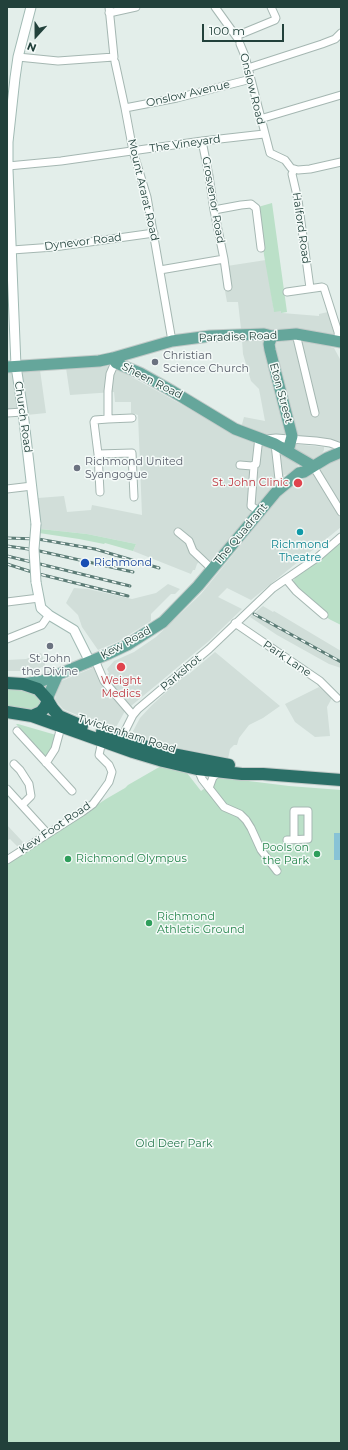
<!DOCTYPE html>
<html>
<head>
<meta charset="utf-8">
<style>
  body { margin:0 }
  #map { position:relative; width:348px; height:1450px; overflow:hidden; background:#e3eeea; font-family:Montserrat,sans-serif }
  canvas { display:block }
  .frame { position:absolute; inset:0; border:8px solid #22413b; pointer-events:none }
  .north { position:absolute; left:16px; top:16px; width:40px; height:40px; -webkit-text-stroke:3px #f4faf8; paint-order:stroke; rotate:201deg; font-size:11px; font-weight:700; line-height:16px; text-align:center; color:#22413b }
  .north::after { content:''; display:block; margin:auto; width:14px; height:18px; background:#22413b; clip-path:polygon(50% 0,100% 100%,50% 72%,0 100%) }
  .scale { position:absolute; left:202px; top:24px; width:82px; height:18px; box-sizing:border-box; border:2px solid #22413b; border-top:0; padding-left:5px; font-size:12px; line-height:14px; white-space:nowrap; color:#22413b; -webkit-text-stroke:3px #f4faf8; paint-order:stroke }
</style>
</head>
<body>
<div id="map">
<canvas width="348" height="1450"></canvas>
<div class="frame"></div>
<div class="north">N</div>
<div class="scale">100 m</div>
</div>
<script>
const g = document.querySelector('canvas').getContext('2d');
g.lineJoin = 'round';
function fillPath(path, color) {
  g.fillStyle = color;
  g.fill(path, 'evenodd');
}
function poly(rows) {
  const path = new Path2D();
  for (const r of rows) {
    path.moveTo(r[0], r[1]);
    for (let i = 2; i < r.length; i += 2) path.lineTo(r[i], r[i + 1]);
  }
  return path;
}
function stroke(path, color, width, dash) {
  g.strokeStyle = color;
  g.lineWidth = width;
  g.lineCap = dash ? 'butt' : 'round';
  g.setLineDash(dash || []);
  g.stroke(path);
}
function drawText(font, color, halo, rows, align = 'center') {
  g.font = font + ' Montserrat,sans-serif';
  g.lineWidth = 3;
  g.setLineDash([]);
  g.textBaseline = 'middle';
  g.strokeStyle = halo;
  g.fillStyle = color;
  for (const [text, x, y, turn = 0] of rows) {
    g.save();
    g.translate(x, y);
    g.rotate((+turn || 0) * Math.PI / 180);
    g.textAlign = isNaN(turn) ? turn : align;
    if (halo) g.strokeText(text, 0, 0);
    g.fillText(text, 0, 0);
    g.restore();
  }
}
const built = poly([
  [266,260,274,311,281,311,282,313,319,316,319,314,328,312,334,334,292,329,270,331,241,329,238,302,227,302,225,291,229,290,227,266],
  [262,339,265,341,288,435,266,436,241,428,244,417,265,421,259,389,251,381,243,354,242,340],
  [302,339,334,348,341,361,341,442,294,438,274,343,288,340],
  [107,366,119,370,235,434,274,449,297,461,298,468,295,473,284,475,283,479,278,478,279,486,210,561,204,556,197,564,195,570,193,570,191,574,133,551,136,544,87,534,40,529,38,498,64,496,67,512,91,510,92,505,142,515,138,415,131,413,131,402,115,402,114,392,70,395,66,368],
  [40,370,46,413,27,415,7,410,7,371],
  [294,444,324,447,324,450,319,460,315,462,292,450],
  [341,458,341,527,251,600,227,588,218,597,242,609,209,641,125,711,115,729,89,720,63,709,55,699,59,682,95,667,105,675,109,673,107,669,114,661,134,652,156,637,201,594,279,498,291,485,320,467],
  [168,584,180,589,175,594,171,594,151,614,151,621,119,641,98,650,82,627,78,615,66,603,74,588,88,589,132,599,156,593],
  [263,606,273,612,274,611,341,651,341,668,329,664,277,635,250,617],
  [215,652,280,706,263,718,249,725,239,738,237,745,234,745,230,749,228,759,164,746,131,735,140,718,152,705,176,683,188,674,190,675,189,674],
  [41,653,45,662,45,666,31,671,7,671,7,660,26,659],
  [319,687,332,698,327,707,330,736,315,737,295,722,285,704],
  [7,825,21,840,25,844,19,848,10,839,8,840,7,838]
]);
const green = poly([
  [272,203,287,312,281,313,281,311,274,312,264,255,258,207],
  [40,529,87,534,136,544,133,551,105,543,104,544,79,539,39,533],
  [341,542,341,625,329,619,295,586,293,581,296,577],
  [7,688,22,688,37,693,42,701,41,705,33,710,7,706],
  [16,724,18,724,56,735,50,754,45,757],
  [161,766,182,770,187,773,201,791,212,783,216,777,289,786,341,790,341,1443,7,1443,7,864,106,799,125,788,128,785]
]);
const water = poly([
  [334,833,341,833,341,860,334,860]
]);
const street = poly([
  [215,7,238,39],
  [109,13,136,7],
  [236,36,275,20,276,18,271,7],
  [240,44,245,56,270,153,285,160,291,168,298,170,310,169,341,162],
  [18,57,58,61,114,57,109,7],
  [115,62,125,108,133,151,147,197,172,341],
  [248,68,322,44,335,39,341,33],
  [125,108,177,98,251,79],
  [260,119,341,95],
  [8,166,61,161,202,141,264,134],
  [294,169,292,174,298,200,310,288],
  [214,210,241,205,251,204,256,208,261,248],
  [12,250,54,247,154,233],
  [224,259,228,287],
  [160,270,224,259,214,210,209,176,202,141],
  [287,292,322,287,324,288,338,332,339,342],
  [296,334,315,413],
  [7,413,23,412],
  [108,419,132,418],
  [266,439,276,438,316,441,330,443,341,447],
  [275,444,280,488],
  [98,454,94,422,95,420,108,419,108,391,110,374,113,367,116,363],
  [240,465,252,466,256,464,259,437],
  [254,466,251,506,260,512],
  [313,466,341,512],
  [7,489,32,486],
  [100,492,98,454,132,453,134,497],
  [178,532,189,541,193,551,212,569],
  [286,579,296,591,324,615],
  [7,602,39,598],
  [235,623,320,681,337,698],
  [7,639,42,625,49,615],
  [95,660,104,681,133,715],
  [17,731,72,791],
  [121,739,133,715,138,709,209,649,273,588,318,557,341,537],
  [46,763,55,749,61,727],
  [14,764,20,770,29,784,31,796,22,805],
  [197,767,202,779,224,807,240,814,246,820,251,828,261,850,277,871],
  [209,788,213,777,218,773,222,772],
  [7,789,48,834],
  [287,840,308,839,308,811,294,811,294,839],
  [7,860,82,812,93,804,99,796,109,782,112,772,109,765,99,755,102,741]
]);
const secondary = poly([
  [31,7,18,57,15,78,8,142,8,170,16,366,23,412,36,524],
  [36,582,41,608,49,615,74,630,90,662]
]);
const primary = poly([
  [272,336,269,344,270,350,292,436,288,451],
  [113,358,116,363,140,373,172,391,235,429,275,444,313,466],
  [7,367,99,361,113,358,172,341,210,336,264,334,272,336,296,334,341,342],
  [23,684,42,681,108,654,127,645,163,622,198,586,276,492,299,473,304,472,327,458,341,452],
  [47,699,58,674]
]);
const highway = poly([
  [7,683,23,684,38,689,47,699,53,709,59,716,82,726],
  [7,712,32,716,41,712,45,707,48,700],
  [32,716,133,752,163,761,197,769,242,774,263,774,341,780],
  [102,732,162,752,229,765]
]);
const rail = poly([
  [7,538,38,539,95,549,159,568],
  [7,546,35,550,133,572],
  [7,556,130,586],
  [7,564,35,573,128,596],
  [254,614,341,662]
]);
const secondaryBridge = poly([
  [36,524,34,549,36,582]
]);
const markers = [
  [155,362,4,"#6b7280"],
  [77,468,4,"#6b7280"],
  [298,483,5,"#e0444e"],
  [300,532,4,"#0f9aa8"],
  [85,563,5,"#1a4fb4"],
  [50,646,4,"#6b7280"],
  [121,667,5,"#e0444e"],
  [317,854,4,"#2e9e5b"],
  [68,859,4,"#2e9e5b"],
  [149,923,4,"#2e9e5b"]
];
const streetNames = [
  ["Onslow Road",252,89,76],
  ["Onslow Avenue",188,94,-13],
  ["The Vineyard",185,144,-8],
  ["Mount Ararat Road",143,190,77],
  ["Grosvenor Road",213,200,80],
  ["Halford Road",301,228,82],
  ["Dynevor Road",83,242,-7],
  ["Paradise Road",238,337,-2],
  ["Sheen Road",152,381,27],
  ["Eton Street",281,393,75],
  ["Church Road",23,417,82],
  ["The Quadrant",241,534,-50],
  ["Kew Road",126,643,-29],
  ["Park Lane",287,659,34],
  ["Parkshot",181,673,-40],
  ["Twickenham Road",127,734,18],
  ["Kew Foot Road",55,828,-34]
];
const worshipNames = [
  ["Christian",163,356],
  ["Science Church",163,369],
  ["Richmond United",85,462],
  ["Syangogue",85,475],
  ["St John",50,659,"center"],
  ["the Divine",50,672,"center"]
];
const healthNames = [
  ["St. John Clinic",289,483],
  ["Weight",121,681,"center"],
  ["Medics",121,694,"center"]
];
const cultureNames = [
  ["Richmond",300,545],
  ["Theatre",300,558]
];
const transitNames = [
  ["Richmond",94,563]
];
const leisureNames = [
  ["Pools on",309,848,"right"],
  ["the Park",309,861,"right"],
  ["Richmond Olympus",76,859],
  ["Richmond",157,917],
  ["Athletic Ground",157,930]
];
const parkNames = [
  ["Old Deer Park",174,1144]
];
fillPath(built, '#d1ded9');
fillPath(green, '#bbe0c8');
fillPath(water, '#88c3d6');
stroke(street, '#a5b7b2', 9);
stroke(secondary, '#a1bab4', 11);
stroke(primary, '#c1cac8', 13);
stroke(highway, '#c1cac8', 14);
stroke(street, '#fff', 7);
stroke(secondary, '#fff', 9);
stroke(primary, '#65a69b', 11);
stroke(highway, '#2b6f67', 12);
stroke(rail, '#5c7c76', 3);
stroke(rail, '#f4faf8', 1.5, [4.5]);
stroke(secondaryBridge, '#a1bab4', 11, []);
stroke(secondaryBridge, '#fff', 9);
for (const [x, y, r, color] of markers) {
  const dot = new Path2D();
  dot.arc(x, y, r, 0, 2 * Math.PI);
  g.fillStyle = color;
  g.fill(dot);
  stroke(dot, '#f4faf8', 1.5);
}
drawText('11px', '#22413b', '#f4faf8', streetNames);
drawText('11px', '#5b616d', '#f4faf8', worshipNames, 'left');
drawText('11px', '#be3a42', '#f4faf8', healthNames, 'right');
drawText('11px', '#0d838f', '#f4faf8', cultureNames);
drawText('11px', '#164399', '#f4faf8', transitNames, 'left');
drawText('11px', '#27864d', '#f4faf8', leisureNames, 'left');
drawText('11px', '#297a50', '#f4faf8', parkNames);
</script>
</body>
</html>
